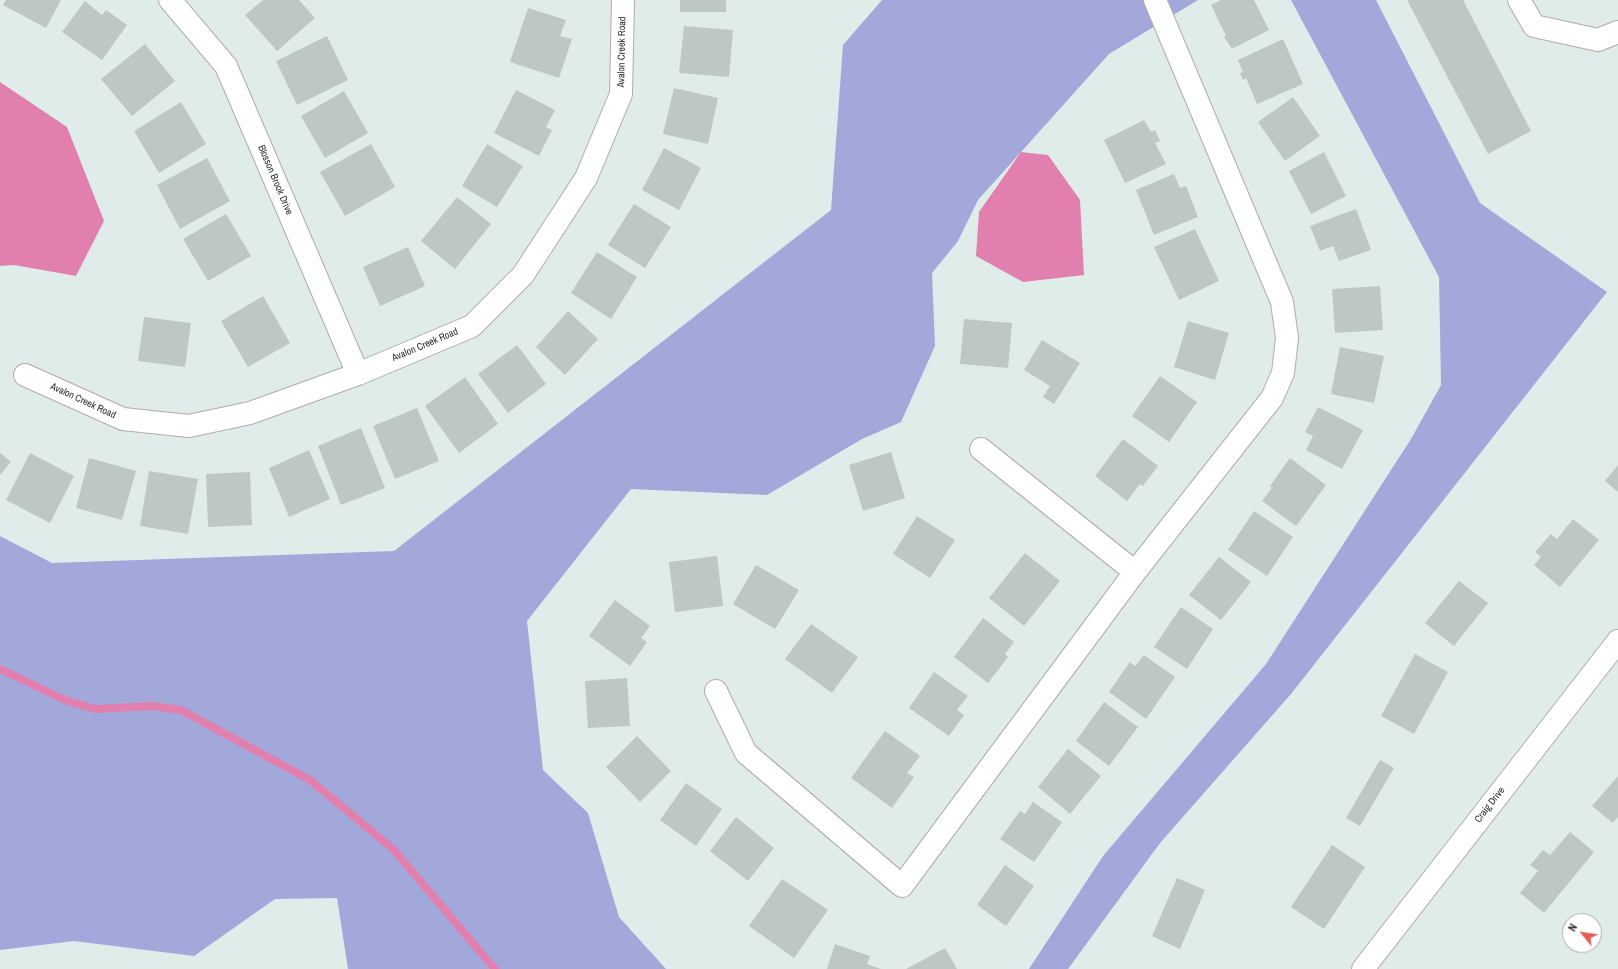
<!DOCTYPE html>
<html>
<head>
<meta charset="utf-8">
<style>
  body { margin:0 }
  #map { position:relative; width:1618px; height:969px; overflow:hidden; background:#e0ecea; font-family:"Archivo Narrow",sans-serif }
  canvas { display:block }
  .north { position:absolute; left:1562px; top:913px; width:40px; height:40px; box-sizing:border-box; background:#fff; border:1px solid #ababab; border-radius:50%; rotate:300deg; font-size:11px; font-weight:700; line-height:16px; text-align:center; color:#2c2c2c }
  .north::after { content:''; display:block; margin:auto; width:14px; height:18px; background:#e55d54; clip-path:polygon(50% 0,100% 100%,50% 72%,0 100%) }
</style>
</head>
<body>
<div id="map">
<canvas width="1618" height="969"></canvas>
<div class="north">N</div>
</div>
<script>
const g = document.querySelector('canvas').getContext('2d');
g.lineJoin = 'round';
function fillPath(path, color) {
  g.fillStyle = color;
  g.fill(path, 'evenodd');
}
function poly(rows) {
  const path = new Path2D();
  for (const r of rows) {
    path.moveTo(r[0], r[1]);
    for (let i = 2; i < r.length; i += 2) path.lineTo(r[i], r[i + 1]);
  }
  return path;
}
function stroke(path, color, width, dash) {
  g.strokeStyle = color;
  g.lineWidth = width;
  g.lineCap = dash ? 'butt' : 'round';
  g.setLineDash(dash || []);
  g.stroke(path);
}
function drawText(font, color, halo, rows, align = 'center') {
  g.font = font + ' "Archivo Narrow",sans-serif';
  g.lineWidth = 3;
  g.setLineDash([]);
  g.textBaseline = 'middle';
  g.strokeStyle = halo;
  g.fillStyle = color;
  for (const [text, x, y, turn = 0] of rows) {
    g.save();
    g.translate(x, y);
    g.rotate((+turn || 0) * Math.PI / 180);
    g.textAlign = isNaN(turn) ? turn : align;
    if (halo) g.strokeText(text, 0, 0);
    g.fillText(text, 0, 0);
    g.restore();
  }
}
const green = poly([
  [882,0,1198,0,1109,54,978,200,958,241,932,273,935,346,901,422,862,439,767,495,631,489,527,621,543,770,588,813,619,917,666,969,348,969,337,898,275,899,194,956,74,941,0,950,0,536,52,563,394,551,831,210,843,45],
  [1291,0,1376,0,1480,203,1607,292,1291,694,1160,843,1068,969,1029,969,1103,856,1266,664,1411,439,1441,385,1439,277]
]);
const water = poly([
  [0,82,67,127,104,221,76,276,14,265,0,266],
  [1021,152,1048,155,1080,200,1084,275,1023,282,976,256,979,212]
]);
const stream = poly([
  [0,669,65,700,95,709,152,706,181,710,310,780,393,849,495,969]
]);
const building = poly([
  [6,0,61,0,46,28,3,5],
  [263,0,299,0,315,18,277,51,245,15],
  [680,0,726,0,726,12,680,12],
  [1221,0,1254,0,1269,30,1232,49,1224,37,1226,36,1211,5],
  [1407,0,1463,0,1531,131,1488,154],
  [85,1,102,15,106,10,127,25,102,60,62,32],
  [528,8,566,20,560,36,572,39,559,78,510,62],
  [684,26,733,30,729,77,679,73],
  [327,36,348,80,297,105,276,61],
  [1283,39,1303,84,1257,104,1246,78,1243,80,1240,73,1243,72,1238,60],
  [145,44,175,81,132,116,101,79],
  [674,88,718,98,708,144,663,134],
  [516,90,555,110,546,127,552,130,539,156,494,133],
  [344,91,368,133,325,158,301,116],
  [1293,97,1320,136,1285,161,1258,122],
  [181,102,206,144,159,173,134,131],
  [1144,120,1151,132,1155,130,1160,141,1155,143,1166,164,1125,183,1104,140],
  [371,144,395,187,345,216,320,172],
  [487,144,523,166,497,207,462,186],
  [664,148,701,168,679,210,642,190],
  [1324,152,1346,196,1311,214,1289,171],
  [207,158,230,201,180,229,157,185],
  [1174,174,1180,188,1186,186,1198,217,1154,235,1136,190],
  [457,197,491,224,455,269,421,241],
  [634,204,671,227,645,268,608,245],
  [1356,209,1371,250,1339,261,1333,246,1320,251,1310,226],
  [226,214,251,256,208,281,183,239],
  [1195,229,1219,281,1179,300,1154,247],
  [408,247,425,286,380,306,363,267],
  [597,252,637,277,611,319,571,293],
  [1380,286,1383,330,1335,333,1332,289],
  [263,296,290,343,248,367,221,321],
  [568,311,598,339,565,375,536,347],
  [144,317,191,323,185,367,138,361],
  [964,319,1012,323,1008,368,960,364],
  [1188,321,1229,333,1215,380,1174,367],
  [1042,340,1080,363,1054,404,1043,397,1050,386,1024,370],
  [517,345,546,384,508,413,478,374],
  [1340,347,1384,356,1374,403,1331,394],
  [1160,376,1197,402,1169,442,1132,416],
  [465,377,498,424,459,453,425,406],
  [1318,407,1363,430,1342,469,1306,450,1313,436,1305,432],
  [417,408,439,461,395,479,373,426],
  [361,428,385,488,341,505,318,446],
  [1123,439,1158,466,1143,486,1140,484,1127,501,1095,476],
  [309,450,330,499,289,517,269,468],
  [891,452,905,498,863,511,849,465],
  [0,453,11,462,0,475],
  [30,453,74,476,50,523,6,500],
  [89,458,136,471,122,520,76,508],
  [1290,458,1326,485,1296,526,1262,501,1272,488,1270,486],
  [1618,465,1618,492,1605,481],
  [149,471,198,479,188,534,140,526],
  [250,472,252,525,208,527,206,474],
  [1254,511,1293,537,1267,576,1228,550],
  [917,516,955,540,930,578,893,554],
  [1573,519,1599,540,1560,587,1534,565,1541,557,1535,552,1551,534,1557,539],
  [1025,553,1060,581,1024,626,989,598],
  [717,556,723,606,675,612,669,562],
  [1219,557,1251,582,1221,620,1189,595],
  [756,565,799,590,775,629,733,604],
  [1459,581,1488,603,1454,646,1425,623],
  [615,600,650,626,641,638,647,642,630,666,589,636],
  [1181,607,1213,629,1187,669,1154,647],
  [983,618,1014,642,1005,654,1008,657,988,683,954,657],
  [811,624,858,657,832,693,785,659],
  [1415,654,1448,672,1414,734,1381,716],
  [1144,655,1175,677,1146,719,1109,692,1130,662,1135,666],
  [934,672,968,696,957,710,964,715,949,736,909,708],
  [627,678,630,726,588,728,585,681],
  [1104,702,1138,727,1109,766,1076,741],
  [885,731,920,756,907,773,914,777,892,808,851,778],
  [637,736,671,771,640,802,606,767],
  [1068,749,1101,776,1070,814,1038,787],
  [1380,760,1394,768,1360,826,1346,818],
  [1618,776,1618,817,1613,823,1592,806],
  [686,783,722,809,696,846,660,820],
  [1033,802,1062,822,1034,862,1000,839,1020,811,1025,814],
  [736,817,774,848,748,881,710,851],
  [1570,832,1594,852,1544,913,1520,893,1538,871,1530,865,1543,850,1550,855],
  [1332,845,1365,867,1324,929,1291,907],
  [1005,865,1034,886,1006,926,977,905],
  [1177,878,1205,890,1180,949,1152,936],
  [782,879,828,910,794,958,749,926],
  [835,944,870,956,867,964,881,969,827,969],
  [945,948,957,969,906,969]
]);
const minor = poly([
  [170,0,226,66,358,374],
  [1519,0,1534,26,1598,40,1618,32],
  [25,375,123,419,189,426,250,413,358,374,472,326,523,275,586,178,621,94,623,0],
  [981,449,1135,572],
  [716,691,746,753,902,886,1135,572,1272,398,1283,373,1287,338,1282,302,1155,0],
  [1363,969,1618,641]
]);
const streetNames = [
  ["Avalon Creek Road",622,52,-89],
  ["Blosson Brook Drive",275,180,67],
  ["Avalon Creek Road",425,345,-23],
  ["Avalon Creek Road",83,401,25],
  ["Craig Drive",1490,805,-52]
];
fillPath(green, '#a3a8db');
fillPath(water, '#e180ae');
stroke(stream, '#e180ae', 8);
fillPath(building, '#bfc7c6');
stroke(minor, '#b3aaa9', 24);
stroke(minor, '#fff', 22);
drawText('10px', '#2c2c2c', '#fff', streetNames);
</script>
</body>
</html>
